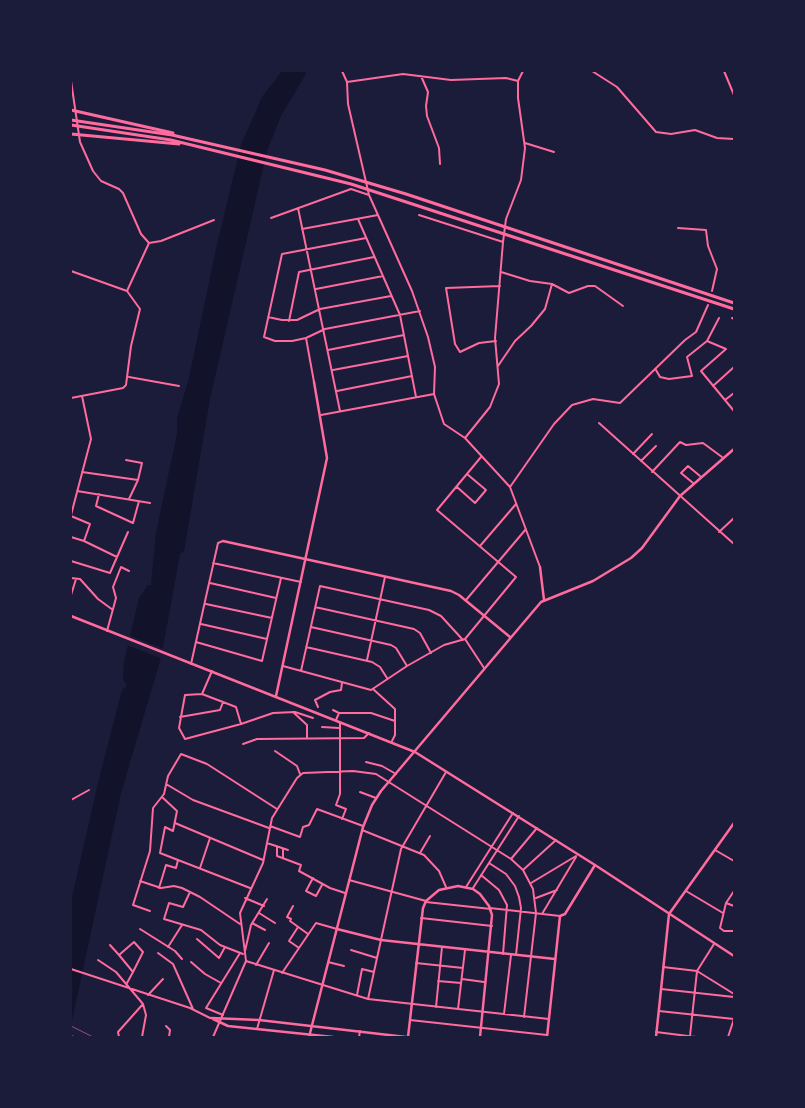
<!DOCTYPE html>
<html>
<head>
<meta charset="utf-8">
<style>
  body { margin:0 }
  #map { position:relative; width:805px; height:1108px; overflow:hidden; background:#1b1b3a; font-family:"Archivo Narrow",sans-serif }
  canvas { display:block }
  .frame { position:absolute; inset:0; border:72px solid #1b1b3a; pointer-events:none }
</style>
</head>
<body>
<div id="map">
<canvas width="805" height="1108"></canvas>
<div class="frame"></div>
</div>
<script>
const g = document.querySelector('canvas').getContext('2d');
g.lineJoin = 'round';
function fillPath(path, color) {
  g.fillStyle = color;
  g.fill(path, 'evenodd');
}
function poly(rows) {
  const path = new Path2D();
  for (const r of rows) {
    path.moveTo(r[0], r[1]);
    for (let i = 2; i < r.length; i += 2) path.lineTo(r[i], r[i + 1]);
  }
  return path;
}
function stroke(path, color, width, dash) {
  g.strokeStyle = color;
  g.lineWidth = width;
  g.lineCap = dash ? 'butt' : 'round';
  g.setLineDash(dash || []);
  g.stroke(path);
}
const water = poly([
  [282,71,305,71,306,74,281,116,267,151,210,399,184,551,180,554,161,658,121,793,71,1025,71,902,98,783,122,690,127,686,123,678,124,662,139,598,148,585,151,585,156,533,177,434,177,419,189,378,216,249,241,145,262,97]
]);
const pier = poly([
  [128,635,165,649,163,659,126,645]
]);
const minor = poly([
  [342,71,347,82,348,104,369,195,412,291,428,337,435,367,434,394,444,424,465,438,510,487,540,567],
  [592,71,617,87,656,132,671,134,695,130,717,138,734,139],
  [724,71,734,95],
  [421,76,428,92,426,106,427,116,439,148,440,164],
  [71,81,80,142,93,171,101,181,119,189,123,193,141,234,149,243,127,291,140,309,131,346,126,385,123,388,71,398],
  [347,82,403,74,451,80,506,78,518,81],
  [525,143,554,152],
  [298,208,340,411],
  [419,215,503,242],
  [271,218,351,189,369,195],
  [358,219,400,315,416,397],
  [678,228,706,230,708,246,717,269,712,291],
  [302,229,378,215],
  [366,238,282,254,264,337,275,341,292,341,306,338,325,329,420,311],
  [149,243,161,241,214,220],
  [71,271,127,291],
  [501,272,530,281,552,284,569,293,588,286,595,286,623,306],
  [316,289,383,276],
  [268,317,282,320,297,320,320,309,391,296],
  [732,318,734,319],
  [289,321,299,272,374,257],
  [306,338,314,382],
  [496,341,479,343,460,352,455,344,446,288,500,286],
  [707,341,726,349,701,371,734,411],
  [328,350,404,335],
  [498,366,515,341,531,326,545,309,552,284],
  [333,370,408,356],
  [656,370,660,377,669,379,692,376,687,357,707,341,719,318],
  [129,377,179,386],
  [713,386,734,367],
  [337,391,412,376],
  [725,400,734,393],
  [321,415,434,394],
  [599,423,734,544],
  [465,438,490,407,499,384,495,338,503,242,506,219,521,180,525,148,518,98,518,81,523,71],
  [633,454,652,434],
  [641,461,656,446],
  [82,472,138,480,142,463,126,460],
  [652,472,680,442,686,445,703,443,722,457],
  [693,483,681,473,688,466,700,476],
  [457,487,475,503,486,490,467,474],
  [510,487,554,424,572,405,593,399,620,403,685,340,696,332,708,305],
  [77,491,150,503],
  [99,494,96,506,133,523,139,501],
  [129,499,138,480],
  [71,515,91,439,82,396],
  [71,516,90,524,84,541,71,537],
  [719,532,734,518],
  [84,541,117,557],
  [480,546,516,504],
  [71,561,110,573,128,532],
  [213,563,301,582],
  [71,578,80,579,98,599,113,610],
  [210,583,276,598],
  [71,595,76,579],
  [466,600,526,529],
  [206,604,272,618],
  [315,607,414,629,420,633,431,653],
  [201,624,267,639],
  [311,627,391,645,396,648,407,666],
  [107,631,116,598,113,587,121,567,129,571],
  [465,639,484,668],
  [196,642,262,661,281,578],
  [306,647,372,662,380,667,387,678],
  [367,660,385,577],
  [191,664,218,543,223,541],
  [283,666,371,690,407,666,444,645,465,639,516,577,437,510,481,457],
  [301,671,320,586,429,610,441,616,463,640],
  [373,689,395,709,395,735,392,741],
  [202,694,212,671],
  [318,707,315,700,330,692,341,690,342,683],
  [333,710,339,713],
  [293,712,307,725,307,738],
  [180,717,220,710,223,702],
  [336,720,339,713,371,713,395,721],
  [340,722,340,794,336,805,346,809,342,819],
  [241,724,236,707,202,694,185,695,179,728,185,739,241,724,273,713,295,712,313,718],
  [322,727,339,728],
  [243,744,257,739,364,738,369,733],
  [275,751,297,766,300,774],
  [366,762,382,766,396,774],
  [166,784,193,800,269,828],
  [360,792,376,798],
  [162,797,177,811,173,831,165,827,160,853,250,888],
  [71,800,89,790],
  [175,823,263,860],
  [270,826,300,837,303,827,309,825,317,809,363,826],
  [362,830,424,855,439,871,446,887],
  [267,843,288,850],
  [277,847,277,856,301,865,299,871,330,888,345,893],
  [715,850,734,861],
  [420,853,430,836],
  [283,858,283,849],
  [511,859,537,828],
  [489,863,506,874,515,886,519,897,521,908,516,955],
  [200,868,210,838],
  [523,870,556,840],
  [481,875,499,890,507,905,503,954],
  [313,878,306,891,316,896,322,885],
  [349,880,426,901],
  [140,881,161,888,174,886,182,888,200,897,240,924],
  [531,883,576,856],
  [466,887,513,813],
  [159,888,166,865,176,868,178,860],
  [473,888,519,816],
  [686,891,723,913],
  [734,891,726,903,720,928,724,931,734,931],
  [190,892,183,907,169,903,164,919,201,930,220,945,243,954],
  [245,898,264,906],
  [536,898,557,890],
  [426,902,491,909],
  [726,903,734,906],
  [293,906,287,917,291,919,290,921,308,934],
  [490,908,560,916],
  [150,911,133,905,150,851,153,808,164,794,168,776,181,754,207,764,277,809],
  [259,913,275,923],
  [542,914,576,857],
  [421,918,492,926],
  [252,923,265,930],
  [298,927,289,941,299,948],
  [140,929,175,951,182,959],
  [197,939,219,958,225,947],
  [110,945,119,955,133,972,143,952,134,942,119,955],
  [168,947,182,925],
  [351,950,377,958],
  [245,951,251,925,267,899],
  [158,953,173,964,193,1009],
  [98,960,116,972,143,1004,146,1015,142,1037],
  [246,961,368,999,549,1019],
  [191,962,205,974,221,983],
  [328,962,344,966],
  [416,963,463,968],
  [256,965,269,943],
  [663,967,697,971,734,994],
  [71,969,190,1008,210,1018],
  [282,973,316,923,337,929],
  [462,979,484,982],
  [438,981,461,983],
  [127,983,133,972],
  [661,989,734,997],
  [148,995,163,979],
  [357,995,362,969,374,972],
  [368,999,401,849,446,772],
  [436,1007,442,947],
  [458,1009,465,950],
  [659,1011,734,1019],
  [504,1014,511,955],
  [223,1015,206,1008,240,953],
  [410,1020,547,1035],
  [166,1026,170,1030,169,1037],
  [257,1029,274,970],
  [656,1032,696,1037],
  [690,1036,697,971,714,944],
  [119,1037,118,1032,143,1004],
  [213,1037,246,961,240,913,263,863,272,818,297,778,303,773,353,771,376,774,511,859,523,870,533,889,536,913,524,1017],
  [359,1037,360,1031],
  [728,1037,734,1019]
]);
const tertiary = poly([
  [223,541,451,591,459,595,510,637],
  [540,567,544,600],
  [71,616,415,752,595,865,734,956],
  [276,696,327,458,314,382],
  [337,929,381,940,555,959],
  [211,1018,259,1020,406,1037],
  [213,1019,228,1026,333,1037],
  [309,1037,363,827,372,805,381,791,541,602,593,581,631,558,642,548,680,496,734,449],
  [408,1037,423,908,426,901,439,890,458,886,473,889,480,894,489,906,492,915,480,1037],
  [547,1037,560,916,565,914,595,865],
  [656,1037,669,914,734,823]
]);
const motorway = poly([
  [71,110,173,133],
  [71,120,172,135,325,170,406,194,734,303],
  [71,125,171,140,351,184,734,309],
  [71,134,179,144]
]);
const rail = poly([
  [71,1026,93,1037],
  [71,1035,75,1037]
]);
fillPath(water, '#12122b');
fillPath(pier, '#1b1b3a');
stroke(minor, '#ff6b9d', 2);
stroke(tertiary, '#ff6b9d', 2.5);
stroke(motorway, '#ff6b9d', 3);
stroke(rail, '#a44b75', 1);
</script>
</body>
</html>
